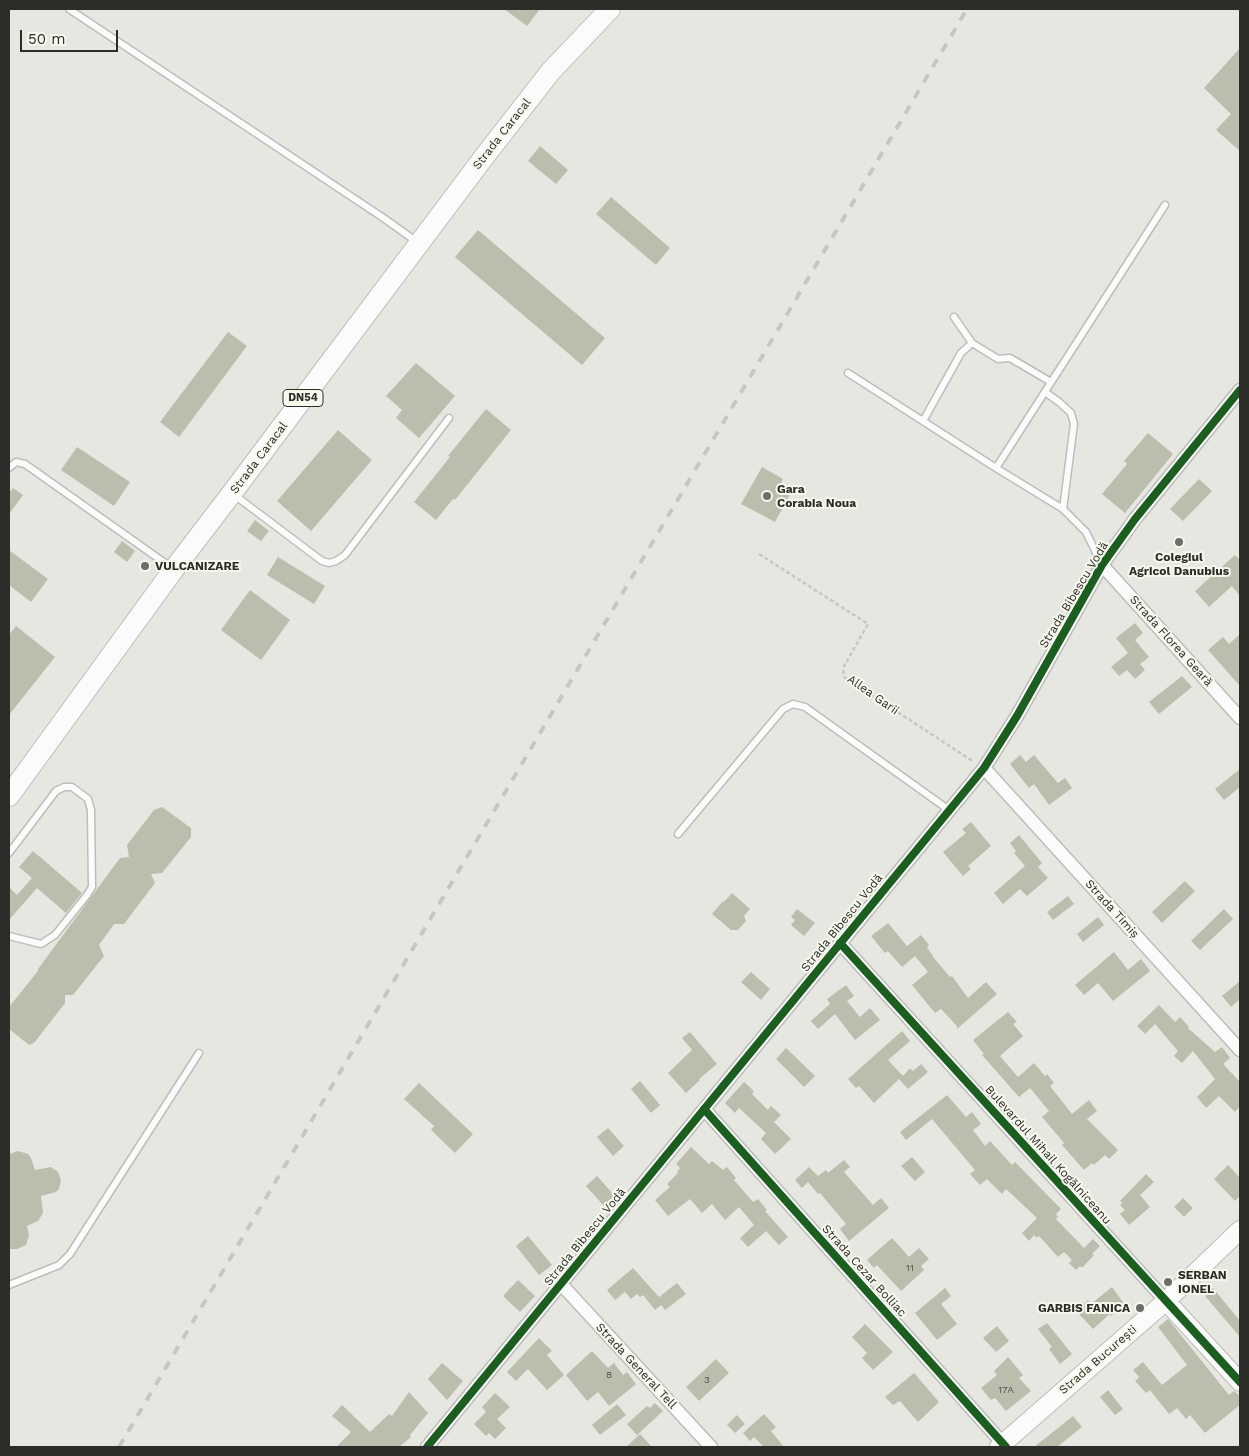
<!DOCTYPE html>
<html>
<head>
<meta charset="utf-8">
<style>
  body { margin:0 }
  #map { position:relative; width:1249px; height:1456px; overflow:hidden; background:#e7e7e2; font-family:"Work Sans",sans-serif }
  canvas { display:block }
  .frame { position:absolute; inset:0; border:10px solid #2c2d29; pointer-events:none }
  .scale { position:absolute; left:20px; top:30px; width:98px; height:22px; box-sizing:border-box; border:2px solid #2c2d29; border-top:0; padding-left:6px; font-size:15px; line-height:18px; white-space:nowrap; color:#2c2d29; -webkit-text-stroke:4px #f6f8ec; paint-order:stroke }
</style>
</head>
<body>
<div id="map">
<canvas width="1249" height="1456"></canvas>
<div class="frame"></div>
<div class="scale">50 m</div>
</div>
<script>
const g = document.querySelector('canvas').getContext('2d');
g.lineJoin = 'round';
function fillPath(path, color) {
  g.fillStyle = color;
  g.fill(path, 'evenodd');
}
function poly(rows) {
  const path = new Path2D();
  for (const r of rows) {
    path.moveTo(r[0], r[1]);
    for (let i = 2; i < r.length; i += 2) path.lineTo(r[i], r[i + 1]);
  }
  return path;
}
function stroke(path, color, width, dash) {
  g.strokeStyle = color;
  g.lineWidth = width;
  g.lineCap = dash ? 'butt' : 'round';
  g.setLineDash(dash || []);
  g.stroke(path);
}
function drawText(font, color, halo, rows, align = 'center') {
  g.font = font + ' "Work Sans",sans-serif';
  g.lineWidth = 4;
  g.setLineDash([]);
  g.textBaseline = 'middle';
  g.strokeStyle = halo;
  g.fillStyle = color;
  for (const [text, x, y, turn = 0] of rows) {
    g.save();
    g.translate(x, y);
    g.rotate((+turn || 0) * Math.PI / 180);
    g.textAlign = isNaN(turn) ? turn : align;
    if (halo) g.strokeText(text, 0, 0);
    g.fillText(text, 0, 0);
    g.restore();
  }
}
const building = poly([
  [504,9,540,9,527,26],
  [1240,48,1240,151,1216,130,1231,114,1204,88],
  [540,146,568,170,556,184,528,161],
  [611,197,670,248,656,265,596,214],
  [478,230,605,338,582,365,455,257],
  [228,332,247,346,179,437,160,422],
  [416,363,455,396,419,438,396,418,402,410,386,396],
  [486,409,511,430,455,500,453,499,436,520,414,502,450,457,448,456],
  [338,430,372,460,311,531,277,501],
  [1148,433,1173,454,1125,513,1102,494,1127,464,1124,461],
  [77,447,130,482,114,506,61,470],
  [762,467,783,479,781,482,793,489,775,522,741,504],
  [1199,479,1212,491,1183,521,1170,509],
  [13,488,23,495,9,514,9,493],
  [255,520,269,531,261,541,247,531],
  [122,541,135,551,127,562,114,552],
  [9,550,48,579,31,602,9,585],
  [1235,555,1240,560,1240,596,1232,586,1209,607,1195,591],
  [278,557,325,586,314,604,267,575],
  [250,590,290,620,261,660,221,630],
  [1135,623,1143,633,1135,640,1149,657,1140,664,1145,670,1135,679,1127,670,1119,676,1111,667,1128,653,1116,638],
  [16,626,55,657,9,715,9,635],
  [1240,634,1240,686,1208,650,1223,637,1229,644],
  [1182,676,1192,687,1159,714,1149,702],
  [1020,755,1026,762,1034,755,1058,783,1065,778,1072,788,1049,805,1034,784,1029,788,1010,764],
  [1240,769,1240,787,1224,800,1215,789],
  [162,807,191,828,191,837,162,873,151,874,155,883,124,924,114,924,99,945,104,956,73,995,65,995,65,1003,34,1043,29,1045,9,1029,9,1007,38,971,38,969,120,858,129,857,127,845,154,810],
  [971,822,991,846,968,866,971,869,963,876,943,852,966,833,962,829],
  [1019,835,1042,863,1038,867,1048,878,1027,896,1020,889,1003,904,994,893,1025,866,1014,853,1016,851,1010,843],
  [33,851,82,893,66,913,37,888,9,920,9,887,17,895,32,878,19,867],
  [1185,881,1195,891,1162,923,1152,912],
  [732,893,750,909,744,916,746,921,738,930,731,930,712,914,723,901,724,902],
  [1068,896,1074,904,1053,920,1047,912],
  [797,909,815,923,804,936,791,925,795,920,791,917],
  [1224,909,1233,919,1200,950,1191,941],
  [1098,917,1104,925,1083,942,1077,934],
  [888,923,907,946,921,935,929,945,927,947,934,958,950,977,952,976,968,998,986,982,997,994,957,1029,957,1026,941,1009,935,1013,912,985,928,972,915,956,902,967,888,951,885,953,871,936],
  [1114,952,1128,970,1141,959,1150,971,1113,1001,1098,983,1084,995,1075,985],
  [751,972,770,989,761,1000,741,982],
  [1240,981,1240,999,1231,1007,1222,996],
  [846,985,854,996,847,1001,860,1017,870,1008,880,1020,855,1040,835,1014,818,1029,811,1021,830,1004,827,999],
  [1159,1005,1175,1022,1180,1017,1189,1027,1188,1028,1215,1052,1222,1047,1230,1058,1223,1064,1240,1082,1240,1106,1235,1112,1219,1096,1206,1108,1197,1097,1215,1079,1193,1051,1182,1063,1174,1056,1178,1051,1155,1024,1145,1034,1137,1026],
  [1008,1012,1017,1022,1013,1024,1023,1036,1000,1056,1018,1077,1034,1063,1045,1076,1047,1074,1054,1083,1050,1086,1072,1114,1089,1100,1097,1111,1087,1119,1118,1150,1109,1159,1105,1155,1094,1165,1092,1163,1084,1170,1062,1145,1064,1143,1042,1117,1049,1111,1030,1088,1019,1097,982,1055,984,1054,973,1040],
  [902,1031,910,1041,888,1060,903,1076,910,1068,913,1071,921,1064,928,1072,908,1089,899,1079,874,1103,859,1086,856,1088,848,1079],
  [690,1032,717,1064,699,1079,700,1080,686,1093,668,1073,692,1050,682,1038],
  [786,1048,815,1076,804,1087,776,1059],
  [640,1081,660,1105,651,1113,631,1089],
  [744,1082,754,1091,752,1094,768,1110,771,1106,781,1115,774,1122,791,1139,775,1154,761,1139,766,1133,739,1108,735,1113,725,1103],
  [419,1083,473,1134,455,1153,431,1130,434,1126,404,1099],
  [947,1095,966,1117,972,1112,981,1124,973,1130,985,1146,990,1141,1012,1165,1015,1162,1061,1209,1056,1214,1058,1217,1056,1219,1084,1248,1093,1239,1100,1246,1092,1254,1094,1255,1082,1268,1080,1266,1076,1270,1069,1263,1072,1260,1064,1252,1058,1257,1039,1236,1037,1238,1034,1235,1029,1241,1022,1233,1037,1218,1006,1189,1002,1194,987,1179,980,1185,970,1174,975,1170,932,1119,906,1140,900,1132],
  [608,1128,624,1146,613,1156,597,1137],
  [691,1147,709,1164,712,1161,723,1170,727,1167,736,1178,734,1180,753,1202,758,1199,767,1210,765,1211,788,1237,779,1245,766,1231,748,1247,740,1238,754,1225,739,1207,725,1220,712,1204,702,1213,690,1199,668,1216,655,1200,670,1187,667,1184,678,1173,677,1172,680,1168,676,1164],
  [18,1151,28,1154,31,1158,35,1170,51,1167,58,1172,61,1180,59,1189,56,1192,41,1196,43,1213,38,1221,27,1226,29,1235,26,1245,17,1249,9,1249,9,1154],
  [912,1157,925,1172,915,1181,901,1166],
  [844,1160,850,1167,844,1172,873,1205,881,1198,889,1208,849,1241,840,1229,846,1224,820,1193,818,1194,808,1182,802,1188,795,1180,809,1167,818,1176,826,1170,828,1173],
  [1228,1165,1240,1178,1240,1196,1235,1201,1214,1179],
  [1146,1174,1154,1182,1140,1195,1150,1207,1129,1225,1120,1214,1125,1210,1120,1205,1122,1203,1120,1201],
  [597,1176,615,1196,604,1206,586,1186],
  [1183,1198,1193,1208,1184,1217,1174,1207],
  [528,1236,552,1265,539,1275,516,1246],
  [892,1238,909,1257,919,1248,929,1259,921,1266,924,1270,901,1291,877,1265,874,1268,867,1260],
  [633,1268,659,1297,677,1283,686,1294,665,1310,661,1305,655,1310,643,1295,640,1297,637,1294,631,1299,625,1292,615,1300,607,1290],
  [518,1280,535,1296,520,1312,503,1296],
  [1112,1287,1125,1305,1111,1316,1110,1314,1093,1329,1076,1311,1088,1300,1091,1304],
  [945,1288,951,1296,941,1304,957,1324,937,1340,915,1313],
  [1213,1288,1240,1321,1240,1337,1205,1296],
  [1168,1319,1229,1395,1234,1391,1240,1396,1240,1405,1205,1433,1190,1415,1186,1419,1177,1408,1169,1414,1150,1390,1146,1393,1135,1381,1139,1377,1133,1370,1143,1362,1162,1385,1187,1365,1158,1327],
  [1047,1323,1072,1354,1060,1364,1049,1349,1052,1347,1038,1329],
  [865,1324,893,1352,873,1370,862,1358,867,1353,852,1337],
  [997,1326,1009,1341,996,1352,983,1338],
  [539,1338,552,1351,547,1355,564,1375,547,1390,528,1369,516,1381,507,1372],
  [592,1351,608,1368,614,1363,623,1375,627,1372,636,1384,609,1406,598,1392,587,1401,566,1375],
  [1008,1357,1023,1375,1019,1378,1031,1391,1006,1411,995,1398,991,1400,981,1388,997,1375,994,1371],
  [716,1359,729,1373,699,1401,686,1387],
  [442,1363,463,1381,447,1400,428,1379],
  [914,1373,939,1402,918,1422,900,1401,893,1405,885,1397],
  [1108,1390,1123,1409,1115,1415,1100,1397],
  [409,1392,428,1413,410,1435,411,1437,399,1447,336,1447,351,1432,332,1416,342,1405,370,1432,389,1414,392,1416],
  [495,1393,510,1407,497,1419,506,1428,495,1439,489,1433,486,1436,474,1424,486,1412,482,1407],
  [655,1403,663,1411,637,1435,627,1424,647,1406,650,1408],
  [617,1404,626,1415,600,1435,592,1425],
  [764,1414,776,1427,771,1431,784,1447,764,1447,754,1437,750,1441,743,1433],
  [737,1415,745,1424,735,1433,727,1425],
  [1073,1416,1082,1427,1057,1447,1034,1447],
  [640,1434,652,1447,626,1447]
]);
const path = poly([
  [759,554,868,624,843,668,844,677,974,762]
]);
const lane = poly([
  [69,9,385,219,417,242],
  [954,317,972,343,998,359,1010,358,1051,382],
  [848,373,996,468,1063,509,1086,532,1102,565],
  [1045,392,1059,402,1071,413,1074,424,1063,509],
  [923,421,961,353,972,343],
  [9,468,16,462,25,464,172,568],
  [996,468,1165,205],
  [233,494,322,561,329,563,336,561,345,555,449,418],
  [678,834,783,709,793,704,805,707,949,810],
  [9,853,56,791,64,787,72,787,88,799,91,810,92,887,87,895,55,935,41,944,9,936],
  [9,1285,59,1265,70,1254,199,1053]
]);
const street = poly([
  [1102,565,1240,718],
  [984,768,1240,1050],
  [840,943,1166,1301],
  [704,1109,1006,1447],
  [561,1284,711,1447],
  [427,1447,984,768,1017,716,1102,565,1135,519,1240,390]
]);
const secondary = poly([
  [1166,1301,1240,1382],
  [999,1447,1166,1301,1240,1230]
]);
const primary = poly([
  [9,796,174,569,232,493,484,157,551,71,610,9]
]);
const rail = poly([
  [119,1447,967,9]
]);
const cycleway = poly([
  [840,943,1240,1382],
  [704,1109,1006,1447],
  [427,1447,984,768,1017,716,1102,565,1135,519,1240,390]
]);
const markers = [
  [767,496,5,"#6d6e6a"],
  [1179,542,5,"#6d6e6a"],
  [145,566,5,"#6d6e6a"],
  [1168,1282,5,"#6d6e6a"],
  [1140,1308,5,"#6d6e6a"]
];
const numberNames = [
  ["11",910,1268],
  ["8",609,1375],
  ["3",707,1380],
  ["17A",1006,1390]
];
const shields = [
  [303,398,40]
];
const shieldNames = [
  ["DN54",303,398]
];
const streetNames = [
  ["Strada Caracal",502,134,-52],
  ["Strada Caracal",259,458,-53],
  ["Strada Bibescu Vodă",1074,595,-59],
  ["Strada Florea Geară",1171,641,48],
  ["Allea Garii",873,695,35],
  ["Strada Timiș",1112,909,48],
  ["Strada Bibescu Vodă",842,923,-51],
  ["Bulevardul Mihail Kogălniceanu",1048,1155,48],
  ["Strada Bibescu Vodă",585,1237,-51],
  ["Strada Cezar Bolliac",864,1271,48],
  ["Strada București",1098,1360,-41],
  ["Strada General Tell",636,1366,47]
];
const poiNames = [
  ["Gara",777,489],
  ["Corabia Noua",777,503],
  ["Colegiul",1179,557,"center"],
  ["Agricol Danubius",1179,571,"center"],
  ["VULCANIZARE",155,566],
  ["SERBAN",1178,1275],
  ["IONEL",1178,1289],
  ["GARBIS FANICA",1130,1308,"right"]
];
fillPath(building, '#bbbdad');
stroke(lane, '#bdbdb9', 9);
stroke(street, '#bdbdb9', 15);
stroke(secondary, '#bdbdb9', 20);
stroke(primary, '#bdbdb9', 22);
stroke(path, '#c7c7c5', 2.5, [4, 2.5]);
stroke(lane, '#fbfbfb', 6);
stroke(street, '#fbfbfb', 12);
stroke(secondary, '#fbfbfb', 18);
stroke(primary, '#fbfbfb', 20);
stroke(rail, '#c6c6c5', 4, [9, 9]);
stroke(cycleway, '#1b5e20', 8);
for (const [x, y, r, color] of markers) {
  const dot = new Path2D();
  dot.arc(x, y, r, 0, 2 * Math.PI);
  g.fillStyle = color;
  g.fill(dot);
  stroke(dot, '#f6f8ec', 2);
}
drawText('10px', '#50514a', null, numberNames);
for (const [x, y, w] of shields) {
  const box = new Path2D();
  box.roundRect(x - w / 2, y - 8.5, w, 17, 4);
  g.fillStyle = '#f6f8ec';
  g.fill(box);
  stroke(box, '#2c2d29', 1);
}
drawText('bold 11px', '#2c2d29', null, shieldNames);
drawText('12px', '#2c2d29', '#f6f8ec', streetNames);
drawText('bold 12px', '#2c2d29', '#f6f8ec', poiNames, 'left');
</script>
</body>
</html>
